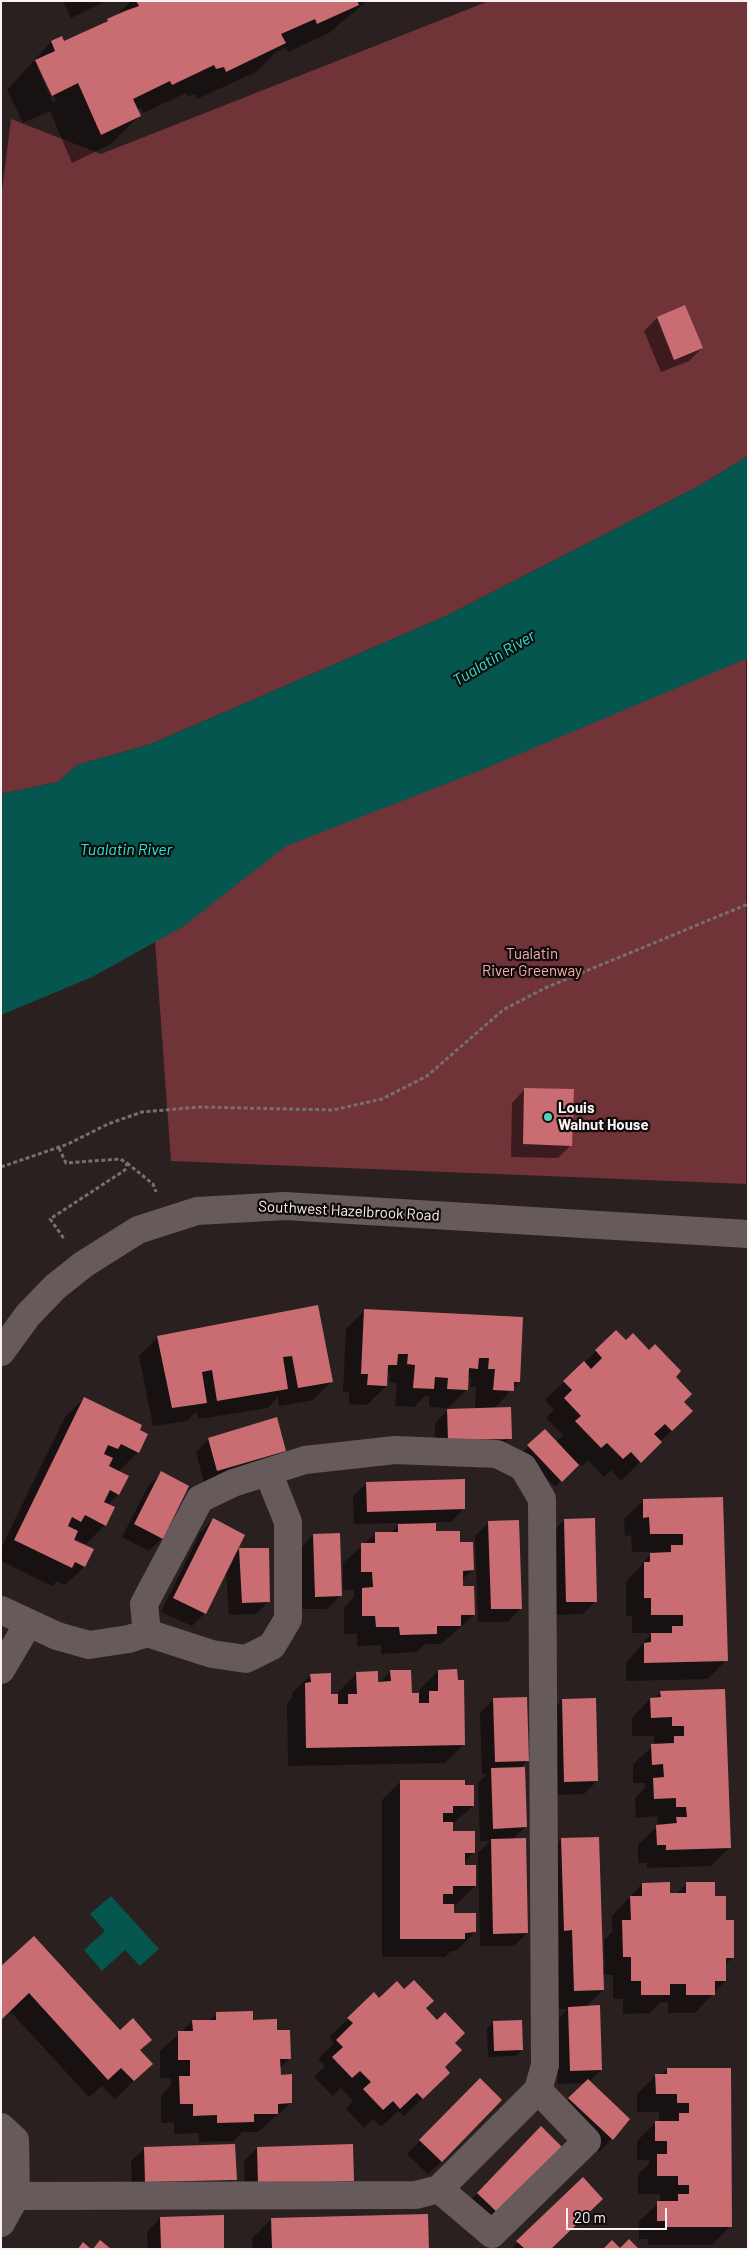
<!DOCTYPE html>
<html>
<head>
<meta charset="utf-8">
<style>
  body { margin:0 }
  #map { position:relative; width:749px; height:2250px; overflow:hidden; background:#2b2020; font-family:Barlow,sans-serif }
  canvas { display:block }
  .frame { position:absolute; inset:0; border:2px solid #faf2f2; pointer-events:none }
  .scale { position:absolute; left:566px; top:2208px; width:101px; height:22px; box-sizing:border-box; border:2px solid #faf2f2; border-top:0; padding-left:6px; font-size:15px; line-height:18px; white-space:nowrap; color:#faf2f2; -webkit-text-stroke:4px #100b0b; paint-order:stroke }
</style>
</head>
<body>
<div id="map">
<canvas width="749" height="2250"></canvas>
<div class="frame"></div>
<div class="scale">20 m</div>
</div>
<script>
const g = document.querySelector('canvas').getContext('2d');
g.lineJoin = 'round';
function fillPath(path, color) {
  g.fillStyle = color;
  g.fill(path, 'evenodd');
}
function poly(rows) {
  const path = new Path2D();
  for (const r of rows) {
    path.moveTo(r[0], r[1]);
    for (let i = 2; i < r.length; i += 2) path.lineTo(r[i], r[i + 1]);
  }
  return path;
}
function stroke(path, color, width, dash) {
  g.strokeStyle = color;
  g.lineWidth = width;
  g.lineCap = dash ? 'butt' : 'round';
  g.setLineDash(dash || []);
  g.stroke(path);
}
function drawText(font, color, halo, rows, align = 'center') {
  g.font = font + ' Barlow,sans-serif';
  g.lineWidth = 4.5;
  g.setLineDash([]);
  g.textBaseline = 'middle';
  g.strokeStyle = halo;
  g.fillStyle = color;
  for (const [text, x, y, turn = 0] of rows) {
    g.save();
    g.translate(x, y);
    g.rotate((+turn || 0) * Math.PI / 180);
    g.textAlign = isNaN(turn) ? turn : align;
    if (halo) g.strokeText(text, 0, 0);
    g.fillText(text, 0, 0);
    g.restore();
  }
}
const green = poly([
  [489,1,748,1,748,456,699,486,446,616,151,744,77,765,58,782,1,794,1,198,11,119,101,154],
  [746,649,746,1184,171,1161,150,871]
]);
const water = poly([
  [748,456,748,658,479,771,286,846,184,926,92,977,1,1015,1,794,58,782,77,765,151,744,446,616,699,486],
  [111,1896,159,1949,140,1966,125,1950,102,1971,84,1950,105,1931,90,1914]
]);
const shadow = poly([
  [63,1,106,1,71,18],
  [131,1,367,1,329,33,288,52,286,47,276,52,256,72,197,99,195,94,188,97,186,93,143,113,141,108,137,110,139,116,111,144,72,163,50,111,23,123,7,90,51,42,61,38,63,43,115,17],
  [37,67,40,67,56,101,53,102],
  [685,307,702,348,689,361,661,372,644,331,657,318],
  [525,1089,571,1145,558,1158,511,1157,512,1103],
  [317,1306,331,1382,313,1400,279,1406,278,1397,268,1408,198,1419,197,1411,187,1421,153,1426,139,1356,158,1337],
  [365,1310,522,1319,519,1381,494,1409,510,1438,497,1451,435,1453,435,1423,448,1410,475,1409,476,1387,470,1387,471,1377,468,1378,467,1389,448,1408,429,1407,429,1396,425,1396,414,1407,395,1406,397,1383,389,1382,390,1373,386,1374,386,1386,367,1405,349,1404,349,1392,343,1392,346,1329],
  [616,1332,626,1342,674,1377,682,1402,691,1411,621,1481,611,1470,604,1477,588,1460,582,1466,579,1464,555,1487,522,1453,545,1430,556,1442,563,1435,546,1418,554,1410,545,1400],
  [84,1398,138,1452,118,1472,118,1494,108,1505,105,1525,86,1544,74,1538,73,1540,92,1550,84,1567,65,1585,57,1581,52,1586,1,1561,1,1548,65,1417],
  [209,1439,284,1451,271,1464,204,1483,196,1452],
  [161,1473,162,1538,149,1551,122,1537,148,1486],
  [367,1483,464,1508,451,1522,434,1522,435,1532,459,1543,472,1570,462,1580,462,1588,474,1615,441,1644,425,1644,417,1652,381,1654,381,1645,357,1646,357,1634,344,1634,344,1608,354,1597,354,1590,343,1590,343,1563,376,1533,391,1533,401,1523,354,1524,353,1496],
  [722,1498,726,1660,708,1679,626,1681,626,1663,652,1633,632,1633,632,1616,626,1616,626,1582,653,1552,632,1552,631,1535,625,1536,624,1519,643,1501],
  [213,1519,235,1554,239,1550,269,1601,256,1614,229,1615,226,1570,205,1613,192,1626,161,1612,200,1533],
  [564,1520,596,1601,583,1614,553,1615,551,1533],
  [488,1523,521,1608,508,1622,478,1622,475,1536],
  [313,1535,341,1595,327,1609,302,1609,300,1549],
  [391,1671,410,1695,420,1694,419,1690,438,1671,464,1744,445,1763,288,1766,287,1703,292,1698,292,1693,311,1675,330,1695,338,1695,338,1692,357,1673,379,1683],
  [724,1690,730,1847,711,1866,647,1868,647,1863,638,1863,638,1845,658,1826,657,1816,636,1818,635,1798,645,1788,645,1783,633,1783,633,1764,654,1745,654,1736,632,1736,632,1718,650,1699,654,1699,661,1692],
  [494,1699,527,1761,519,1769,525,1827,513,1839,527,1933,514,1946,480,1946,478,1853,490,1841,480,1841,478,1783,487,1774,482,1774,480,1713],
  [562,1700,597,1781,584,1794,552,1795,549,1713],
  [401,1781,464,1787,473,1806,452,1824,452,1833,474,1852,464,1863,464,1866,475,1886,456,1905,453,1905,453,1914,475,1932,456,1951,451,1951,445,1957,382,1957,382,1800],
  [561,1839,602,1967,605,1967,604,1940,612,1932,612,1916,642,1884,669,1894,676,1894,687,1884,714,1898,725,1921,733,1957,725,1965,725,1981,695,2013,668,2013,668,2002,661,2002,650,2013,623,2014,623,1999,613,1999,613,1975,602,1975,603,1990,586,2007,601,2070,589,2081,628,2120,599,2152,556,2112,586,2083,558,2084,556,2021,568,2009,556,2009,543,1858],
  [1,1967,139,2051,151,2064,115,2099,102,2086,89,2097,9,2010],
  [379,1999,425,2008,453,2043,430,2091,404,2116,398,2111,381,2127,373,2119,364,2128,346,2109,353,2101,341,2088,333,2096,314,2077,325,2066,318,2059,334,2043,329,2037,348,2019],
  [217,2013,252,2021,276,2031,290,2058,279,2069,279,2076,291,2103,258,2132,242,2132,234,2141,199,2142,199,2133,174,2134,174,2122,161,2123,161,2096,171,2085,171,2078,160,2078,160,2051,193,2021,209,2021],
  [494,2022,522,2050,515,2056,488,2057,487,2028],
  [667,2069,730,2069,730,2226,712,2245,648,2245,648,2239,639,2239,639,2221,660,2202,660,2194,638,2194,638,2174,649,2164,649,2160,637,2160,637,2141,656,2122,659,2122,659,2112,637,2112,637,2094,656,2075,661,2075],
  [480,2080,442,2161,428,2174,407,2154],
  [528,2141,563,2149,487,2228,465,2206],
  [145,2148,235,2179,222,2192,132,2194,131,2161],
  [257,2148,353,2180,340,2193,245,2196,244,2161],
  [582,2179,550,2249,511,2249],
  [160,2218,223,2249,148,2249,147,2232],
  [271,2220,428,2249,253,2249,252,2238]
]);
const building = poly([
  [136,1,357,1,359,5,317,24,315,19,281,34,286,43,226,72,224,67,216,69,214,65,172,85,170,81,133,99,141,116,101,135,78,83,52,96,35,60,55,51,51,41,62,36,64,41,108,21,107,19,125,11,139,6],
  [685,305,703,348,674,360,657,317],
  [524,1088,574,1089,572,1146,523,1144],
  [318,1305,333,1382,298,1388,292,1356,283,1357,288,1389,217,1401,212,1370,202,1372,207,1403,172,1408,157,1336],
  [364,1309,523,1317,520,1382,514,1382,514,1391,493,1390,495,1369,488,1369,489,1358,479,1358,478,1369,469,1368,468,1390,447,1389,448,1378,435,1377,434,1389,413,1388,415,1365,407,1364,408,1354,398,1354,397,1365,388,1365,387,1386,367,1385,368,1374,361,1374],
  [616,1330,626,1340,633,1333,649,1350,655,1344,681,1371,676,1377,692,1394,684,1402,693,1411,672,1431,665,1424,654,1434,662,1442,641,1463,631,1452,623,1459,607,1443,601,1448,575,1421,581,1416,564,1398,572,1390,563,1381,584,1361,591,1369,602,1358,595,1350],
  [84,1397,142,1425,140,1430,148,1434,139,1453,121,1444,118,1449,108,1445,104,1454,113,1458,109,1466,129,1476,119,1495,110,1490,104,1502,115,1507,106,1526,85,1515,81,1522,72,1517,68,1526,78,1531,74,1540,94,1549,85,1567,75,1562,72,1568,14,1540],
  [511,1407,512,1439,448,1440,447,1409],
  [277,1417,286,1451,217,1471,208,1438],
  [545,1429,579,1465,562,1482,527,1445],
  [161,1471,189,1486,163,1539,134,1524],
  [465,1479,465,1509,367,1512,366,1482],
  [723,1497,728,1661,644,1663,644,1643,651,1642,651,1633,672,1633,672,1626,683,1626,683,1615,651,1615,651,1598,644,1598,644,1562,650,1562,650,1553,671,1552,671,1545,683,1545,683,1534,650,1534,649,1517,643,1518,643,1499],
  [213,1518,245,1535,206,1614,173,1598],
  [595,1518,597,1602,566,1602,564,1519],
  [519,1520,522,1609,491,1609,488,1521],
  [436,1523,436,1531,460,1531,460,1542,473,1542,474,1570,463,1571,463,1586,474,1586,475,1615,461,1615,461,1626,437,1626,437,1634,400,1635,399,1627,376,1627,375,1616,362,1616,362,1588,373,1587,372,1572,361,1572,361,1543,375,1543,375,1532,398,1532,398,1524],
  [340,1533,342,1596,315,1597,313,1534],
  [239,1548,269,1548,270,1602,242,1603],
  [457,1669,458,1680,464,1680,465,1745,306,1748,305,1683,311,1682,310,1674,331,1673,331,1694,338,1694,338,1704,348,1704,348,1694,357,1694,356,1672,378,1671,378,1682,391,1681,390,1670,411,1670,412,1693,419,1693,419,1703,429,1703,429,1691,438,1691,438,1670],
  [725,1689,731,1848,666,1850,666,1845,657,1845,656,1825,677,1823,676,1817,687,1817,686,1807,676,1807,676,1798,654,1799,653,1778,664,1777,663,1764,652,1765,651,1744,674,1743,674,1736,684,1736,684,1726,672,1726,672,1717,651,1718,650,1698,661,1697,660,1691],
  [527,1697,529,1761,495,1762,493,1698],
  [596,1698,598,1781,564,1782,562,1699],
  [525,1767,527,1827,493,1829,491,1768],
  [400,1780,465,1780,465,1785,474,1785,474,1806,453,1806,453,1813,443,1813,443,1822,453,1822,453,1831,475,1831,475,1853,465,1853,465,1865,476,1865,476,1886,453,1886,453,1894,443,1894,443,1904,454,1904,454,1913,476,1913,476,1932,465,1933,465,1939,400,1939],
  [599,1837,604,1990,574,1991,572,1930,564,1931,561,1838],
  [526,1838,528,1933,493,1934,491,1839],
  [670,1882,670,1893,686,1893,686,1882,715,1882,715,1896,726,1896,726,1920,734,1920,734,1958,726,1958,726,1981,715,1981,715,1995,686,1995,686,1984,670,1984,670,1995,641,1995,641,1981,631,1981,631,1957,623,1957,622,1920,631,1920,630,1896,642,1896,642,1883],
  [34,1936,120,2030,133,2018,152,2040,140,2050,153,2064,134,2081,121,2068,108,2080,29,1993,1,2020,1,1966],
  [414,1980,434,2001,426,2008,437,2020,445,2012,465,2033,455,2043,462,2050,445,2067,450,2073,423,2099,417,2093,400,2109,393,2101,383,2110,363,2089,371,2082,360,2071,352,2078,332,2057,343,2047,336,2040,353,2023,347,2018,374,1992,379,1998,397,1981,404,1989],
  [600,2005,602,2070,570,2071,568,2007],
  [253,2011,253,2020,277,2019,277,2030,290,2030,291,2059,280,2059,281,2075,292,2074,292,2103,278,2104,278,2114,254,2114,254,2122,217,2123,217,2115,193,2116,193,2104,180,2104,179,2076,190,2076,190,2060,178,2060,178,2031,193,2031,192,2020,216,2020,216,2012],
  [522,2020,523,2050,494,2051,493,2021],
  [667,2068,731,2068,732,2227,666,2227,666,2221,657,2221,657,2201,678,2201,678,2194,689,2194,689,2185,678,2185,678,2176,657,2176,657,2154,667,2154,667,2141,655,2141,655,2121,679,2121,679,2113,689,2113,689,2103,677,2103,677,2094,656,2094,655,2074,667,2074],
  [480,2078,502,2100,442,2162,419,2140],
  [588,2079,630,2119,613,2140,568,2098],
  [541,2126,564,2149,501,2216,477,2193],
  [235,2144,237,2180,145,2182,144,2147],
  [353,2144,354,2181,258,2184,257,2147],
  [583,2177,603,2199,551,2249,525,2249,516,2241],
  [428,2214,429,2249,272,2249,271,2218],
  [224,2215,224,2249,161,2249,160,2217],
  [629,2239,639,2249,603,2249,612,2240,620,2248],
  [100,2240,111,2249,93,2249],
  [83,2242,91,2249,78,2249]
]);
const path = poly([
  [59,1148,66,1163,120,1159,127,1163,125,1170,50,1219,65,1240],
  [127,1163,153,1184,156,1192],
  [1,1167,68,1144,108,1124,142,1112,200,1107,333,1110,382,1099,427,1076,503,1010,545,988,748,904]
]);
const minor = poly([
  [1,1352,28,1315,55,1287,84,1264,138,1230,197,1211,285,1206,748,1234],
  [1,1610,57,1636,89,1645,129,1639,147,1633,144,1604,200,1499,233,1483,305,1460,395,1450,497,1454,523,1467,542,1499,545,2065,538,2090,439,2189,416,2195,16,2196,1,2223],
  [147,1633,212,1654,246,1659,272,1646,288,1619,288,1522,268,1472],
  [1,1670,28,1624],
  [1,2127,15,2140,16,2196],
  [439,2189,492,2234,587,2141,538,2090]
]);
const markers = [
  [548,1117,5,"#58cebf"]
];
const parkNames = [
  ["Tualatin",532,954],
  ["River Greenway",532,971]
];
const poiNames = [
  ["Louis",558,1108],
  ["Walnut House",558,1125]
];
const streetNames = [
  ["Southwest Hazelbrook Road",349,1211,3]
];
const waterNames = [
  ["Tualatin River",494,658,-31],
  ["Tualatin River",126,850]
];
fillPath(green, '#703337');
fillPath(water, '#05564f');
fillPath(shadow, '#0007');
fillPath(building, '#ca6d72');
stroke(path, '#786e6e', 3, [4, 2.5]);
stroke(minor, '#675a5a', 28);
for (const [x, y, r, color] of markers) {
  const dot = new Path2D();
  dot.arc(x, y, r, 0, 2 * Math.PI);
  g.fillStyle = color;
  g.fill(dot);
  stroke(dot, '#100b0b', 2);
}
drawText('15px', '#f7acae', '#100b0b', parkNames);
drawText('bold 15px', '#faf2f2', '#100b0b', poiNames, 'left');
drawText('15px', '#faf2f2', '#100b0b', streetNames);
drawText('italic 16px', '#20eedb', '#100b0b', waterNames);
</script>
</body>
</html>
